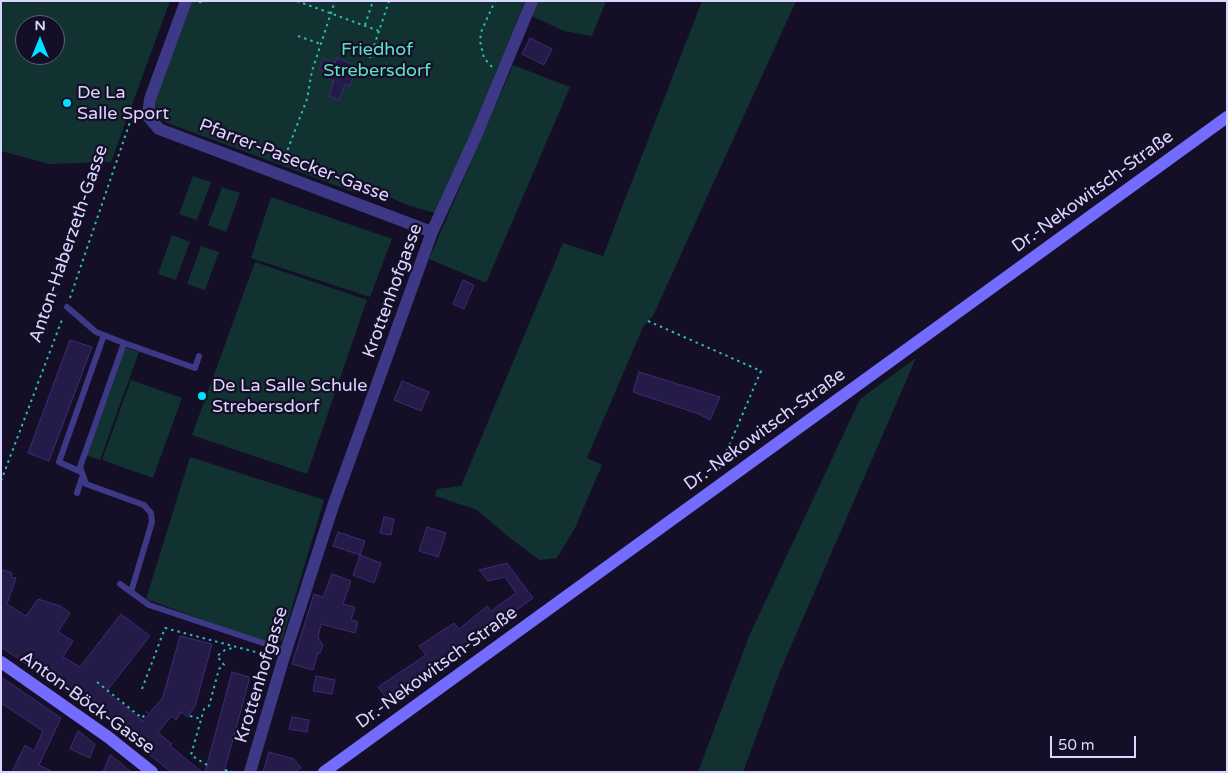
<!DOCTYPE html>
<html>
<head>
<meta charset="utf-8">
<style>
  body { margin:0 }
  #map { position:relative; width:1228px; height:773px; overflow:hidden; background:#140f27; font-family:"Varela Round",sans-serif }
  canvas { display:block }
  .frame { position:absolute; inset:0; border:2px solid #dbd5ff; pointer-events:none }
  .north { position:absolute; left:15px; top:15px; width:50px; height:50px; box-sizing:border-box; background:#140f27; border:1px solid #645e7d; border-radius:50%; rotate:0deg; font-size:14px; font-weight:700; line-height:20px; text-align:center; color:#dbd5ff }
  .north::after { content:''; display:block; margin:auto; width:18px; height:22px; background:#01e0ff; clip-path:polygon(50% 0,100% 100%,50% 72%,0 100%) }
  .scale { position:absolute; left:1050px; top:736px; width:86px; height:22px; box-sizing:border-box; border:2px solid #dbd5ff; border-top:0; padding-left:6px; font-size:15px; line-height:18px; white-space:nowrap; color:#dbd5ff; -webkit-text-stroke:4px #140f27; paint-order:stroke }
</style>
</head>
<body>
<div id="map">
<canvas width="1228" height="773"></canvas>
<div class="frame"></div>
<div class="north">N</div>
<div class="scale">50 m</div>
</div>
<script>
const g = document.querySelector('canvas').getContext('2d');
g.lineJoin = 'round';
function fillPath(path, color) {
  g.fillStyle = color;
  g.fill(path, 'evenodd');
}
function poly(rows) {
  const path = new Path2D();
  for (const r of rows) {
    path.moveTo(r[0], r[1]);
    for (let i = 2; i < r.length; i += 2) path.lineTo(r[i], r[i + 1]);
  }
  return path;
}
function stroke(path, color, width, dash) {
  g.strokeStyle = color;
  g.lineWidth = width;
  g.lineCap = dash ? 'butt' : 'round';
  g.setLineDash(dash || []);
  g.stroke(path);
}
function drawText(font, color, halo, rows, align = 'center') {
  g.font = font + ' "Varela Round",sans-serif';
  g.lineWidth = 4.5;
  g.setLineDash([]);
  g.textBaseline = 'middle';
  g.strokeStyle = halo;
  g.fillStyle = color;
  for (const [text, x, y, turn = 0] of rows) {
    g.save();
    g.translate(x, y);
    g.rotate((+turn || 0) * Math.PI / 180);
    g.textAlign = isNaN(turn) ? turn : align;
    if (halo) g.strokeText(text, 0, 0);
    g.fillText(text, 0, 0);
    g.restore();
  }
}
const green = poly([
  [1,1,170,1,111,162,49,164,1,151],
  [25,25,55,25,55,55,25,55],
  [190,1,525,1,438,214,407,205,360,184,356,193,165,122,157,114,155,100],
  [537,1,606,1,592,36,564,31,532,16],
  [702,1,796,1,653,316,643,327,587,458,602,465,575,528,557,558,539,560,505,534,477,510,435,496,437,489,461,486,563,243,603,256],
  [513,65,570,87,486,283,429,259],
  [193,176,211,182,197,220,179,214],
  [222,187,240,193,226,232,208,225],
  [271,197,392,239,370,297,251,258],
  [172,235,190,242,176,280,158,274],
  [201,246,219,252,205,290,187,284],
  [255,262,367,300,307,474,192,435],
  [124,347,139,352,100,460,85,455],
  [916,358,781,669,743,772,698,772,750,634,860,399],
  [131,380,182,398,153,478,102,460],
  [190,457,324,500,282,641,270,637,267,643,146,599]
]);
const building = poly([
  [530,38,552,49,544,65,522,54,530,38],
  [337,58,357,66,350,86,345,84,339,100,329,96,334,81,328,79,331,73,319,69,323,59,335,63,337,58],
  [463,280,474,285,464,309,453,304,463,280],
  [70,340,92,347,49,461,28,453,70,340],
  [639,372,720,397,710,420,699,414,633,392,639,372],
  [402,381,429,392,421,411,394,400,402,381],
  [384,517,394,519,391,535,380,533,384,517],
  [427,527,446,533,438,557,419,551,427,527],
  [338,532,365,541,360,555,333,546,338,532],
  [360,555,381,563,374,583,353,575,360,555],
  [507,563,533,598,390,703,378,687,426,655,419,646,454,623,459,629,487,606,491,611,516,593,505,577,488,581,479,570,507,563],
  [1,569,12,573,11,577,16,578,7,604,26,616,38,599,60,606,70,613,58,632,73,641,63,657,80,667,121,614,150,636,106,692,143,721,163,697,180,636,212,644,195,706,188,717,181,712,176,720,171,716,158,733,172,744,170,746,202,772,171,772,97,712,1,647,1,569],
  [332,574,351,581,343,604,355,607,351,620,358,622,355,633,321,624,318,638,323,645,320,653,318,653,313,670,292,664,314,594,323,597,332,574],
  [232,672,249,677,249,681,224,772,205,772,232,672],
  [316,676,335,680,332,694,313,691,316,676],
  [1,677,61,718,39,765,53,772,12,772,25,745,34,751,43,731,1,703,1,677],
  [292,717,309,720,307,732,289,729,292,717],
  [78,731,95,744,90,758,70,749,78,731],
  [269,752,294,759,301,768,295,772,263,772,269,752],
  [110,755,122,764,131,772,103,772,110,755]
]);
const path = poly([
  [297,1,379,31,389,1],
  [199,2,206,1],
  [365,25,373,1],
  [298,36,321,44],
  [370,58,379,31],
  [492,67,484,58,480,41,481,32,495,1],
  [283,162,307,99,312,71,335,1],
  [70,298,130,122,136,120],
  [648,321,761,371,719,469],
  [1,481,63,317],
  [97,682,142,718,147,712],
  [142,689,165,628,267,655],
  [190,716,201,719],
  [207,765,191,755,204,709,209,706,219,669,224,665,217,656,225,650,236,647],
  [225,770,233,772]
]);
const service = poly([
  [67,307,96,332,124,343,80,467,86,484,144,505,151,513,152,522,131,592],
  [124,343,195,368,199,356],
  [81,472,59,462,104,335],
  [77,493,82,478],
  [120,584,149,605,287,651]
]);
const minor = poly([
  [186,1,150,99,148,116,159,129,432,232],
  [250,772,283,660,333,506,432,232,476,136,532,1]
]);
const secondary = poly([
  [1,662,108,737,152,772],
  [324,772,1227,117]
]);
const markers = [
  [67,103,5,"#01e0ff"],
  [202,396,5,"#01e0ff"]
];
const parkNames = [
  ["Friedhof",377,50],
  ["Strebersdorf",377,71]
];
const poiNames = [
  ["De La",77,93],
  ["Salle Sport",77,114],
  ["De La Salle Schule",212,386],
  ["Strebersdorf",212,407]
];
const streetNames = [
  ["Pfarrer-Pasecker-Gasse",294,161,21],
  ["Dr.-Nekowitsch-Straße",1093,192,-36],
  ["Anton-Haberzeth-Gasse",69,244,-71],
  ["Krottenhofgasse",393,291,-70],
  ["Dr.-Nekowitsch-Straße",765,430,-36],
  ["Dr.-Nekowitsch-Straße",437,668,-36],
  ["Krottenhofgasse",262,675,-73],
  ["Anton-Böck-Gasse",87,703,36]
];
fillPath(green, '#123131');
fillPath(building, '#251b48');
stroke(building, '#3c2c75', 1);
stroke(path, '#2dbbb5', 2, [2.5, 4]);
stroke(service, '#3e3987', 6);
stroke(minor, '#3e3987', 12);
stroke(secondary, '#736cff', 12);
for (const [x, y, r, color] of markers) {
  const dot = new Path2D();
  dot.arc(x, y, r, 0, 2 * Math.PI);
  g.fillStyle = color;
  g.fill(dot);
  stroke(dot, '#140f27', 2);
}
drawText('18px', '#5ee2c4', '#140f27', parkNames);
drawText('18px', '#dbd5ff', '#140f27', poiNames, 'left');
drawText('18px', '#dbd5ff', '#140f27', streetNames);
</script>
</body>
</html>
